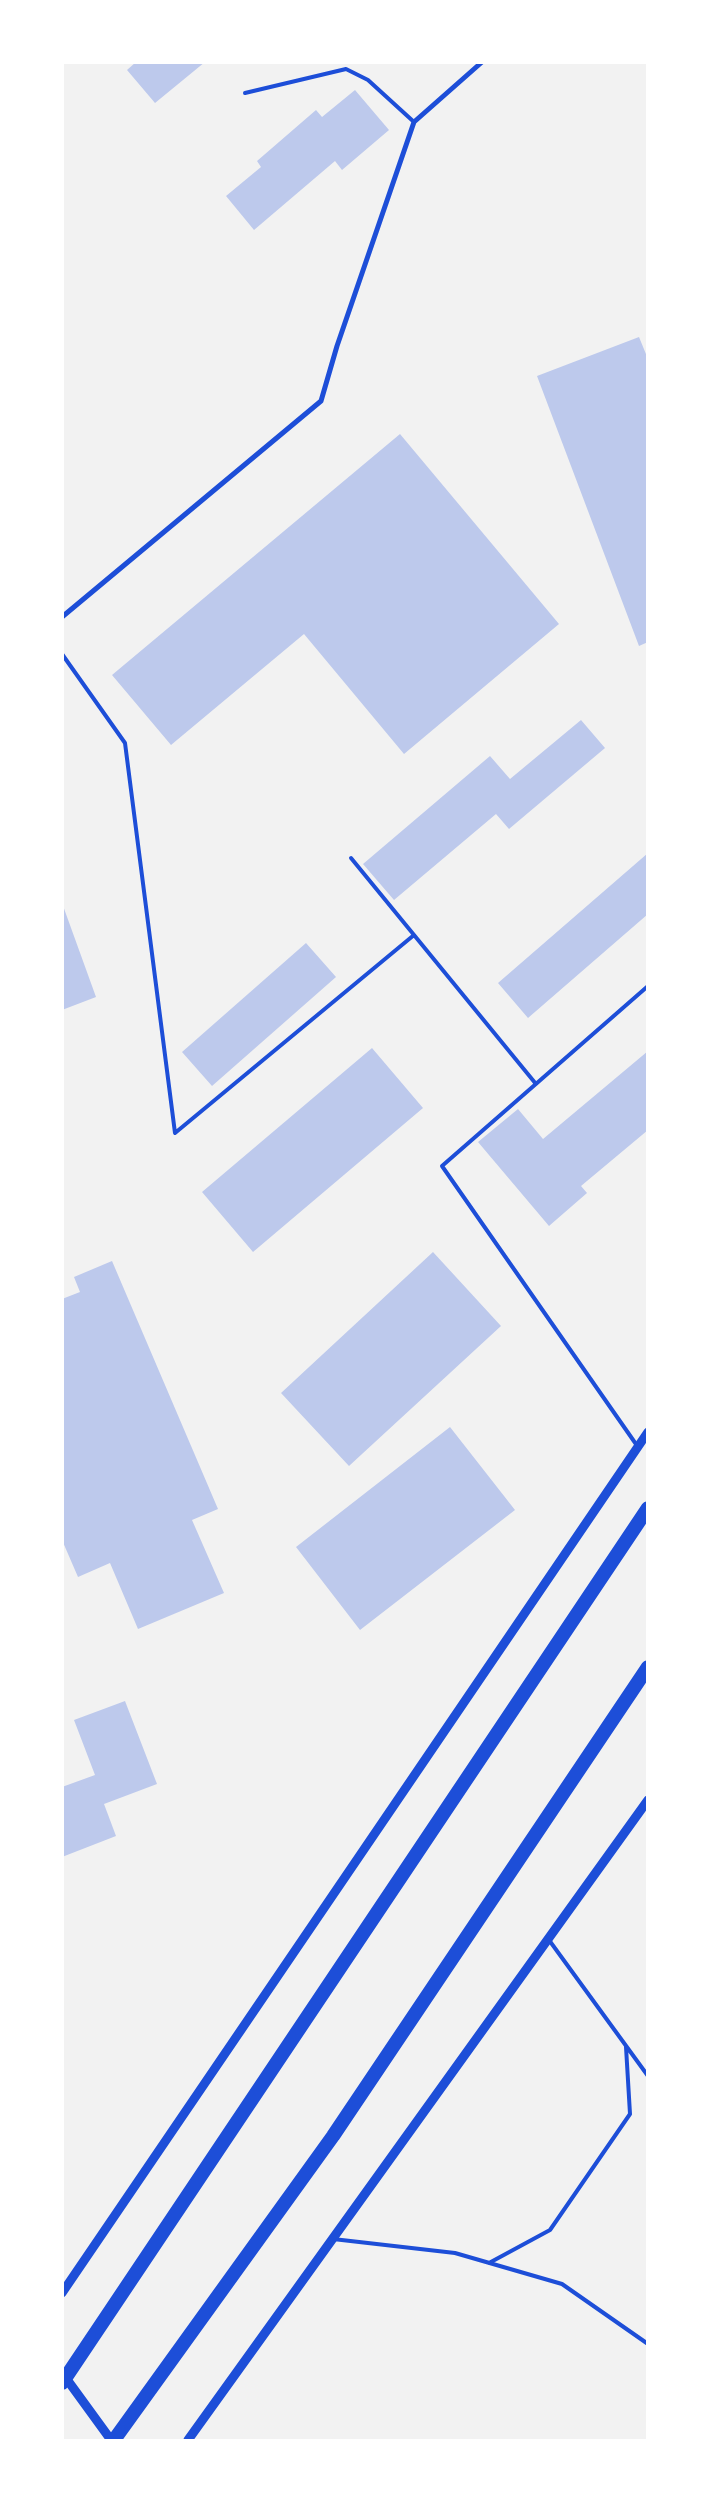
<!DOCTYPE html>
<html>
<head>
<meta charset="utf-8">
<style>
  body { margin:0 }
  #map { position:relative; width:710px; height:2503px; overflow:hidden; background:#f2f2f2; font-family:Karla,sans-serif }
  canvas { display:block }
  .frame { position:absolute; inset:0; border:64px solid #fff; pointer-events:none }
</style>
</head>
<body>
<div id="map">
<canvas width="710" height="2503"></canvas>
<div class="frame"></div>
</div>
<script>
const g = document.querySelector('canvas').getContext('2d');
g.lineJoin = 'round';
function fillPath(path, color) {
  g.fillStyle = color;
  g.fill(path, 'evenodd');
}
function poly(rows) {
  const path = new Path2D();
  for (const r of rows) {
    path.moveTo(r[0], r[1]);
    for (let i = 2; i < r.length; i += 2) path.lineTo(r[i], r[i + 1]);
  }
  return path;
}
function stroke(path, color, width, dash) {
  g.strokeStyle = color;
  g.lineWidth = width;
  g.lineCap = dash ? 'butt' : 'round';
  g.setLineDash(dash || []);
  g.stroke(path);
}
const building = poly([
  [136,62,205,62,155,103,127,70],
  [355,90,389,130,342,170,335,161,254,230,226,196,261,167,257,161,316,110,322,117],
  [639,337,648,359,648,642,639,646,537,376],
  [400,434,559,624,404,754,304,634,171,745,112,675],
  [581,720,605,748,509,829,496,814,394,900,363,864,490,756,510,779],
  [648,853,648,914,528,1018,498,983],
  [62,903,96,997,62,1010],
  [306,943,336,977,212,1086,182,1052],
  [372,1048,423,1108,253,1252,202,1192],
  [648,1051,648,1130,581,1186,587,1193,549,1226,478,1142,518,1109,543,1139],
  [433,1252,501,1326,349,1466,281,1393],
  [112,1261,218,1509,192,1520,224,1593,138,1629,110,1563,78,1577,62,1540,62,1299,80,1292,74,1277],
  [450,1427,515,1510,360,1630,296,1547],
  [125,1701,157,1784,104,1804,116,1836,62,1857,62,1787,95,1775,74,1720]
]);
const service = poly([
  [245,93,346,69,368,80,414,122],
  [62,654,125,743,175,1133],
  [351,858,536,1084],
  [175,1133,414,935],
  [638,1447,442,1166,648,986],
  [549,1940,648,2076],
  [333,2239,455,2253,562,2284,648,2344],
  [489,2263,550,2230,630,2114,626,2047]
]);
const minor = poly([
  [62,617,321,401,337,346,414,122,482,62]
]);
const tertiary = poly([
  [62,2293,648,1432],
  [63,2374,111,2440],
  [188,2440,648,1800]
]);
const trunk = poly([
  [62,2383,648,1508],
  [114,2440,333,2136,648,1667]
]);
fillPath(building, '#bdc9ec');
stroke(service, '#1d4ed8', 4);
stroke(minor, '#1d4ed8', 5);
stroke(tertiary, '#1d4ed8', 9);
stroke(trunk, '#1d4ed8', 14);
</script>
</body>
</html>
